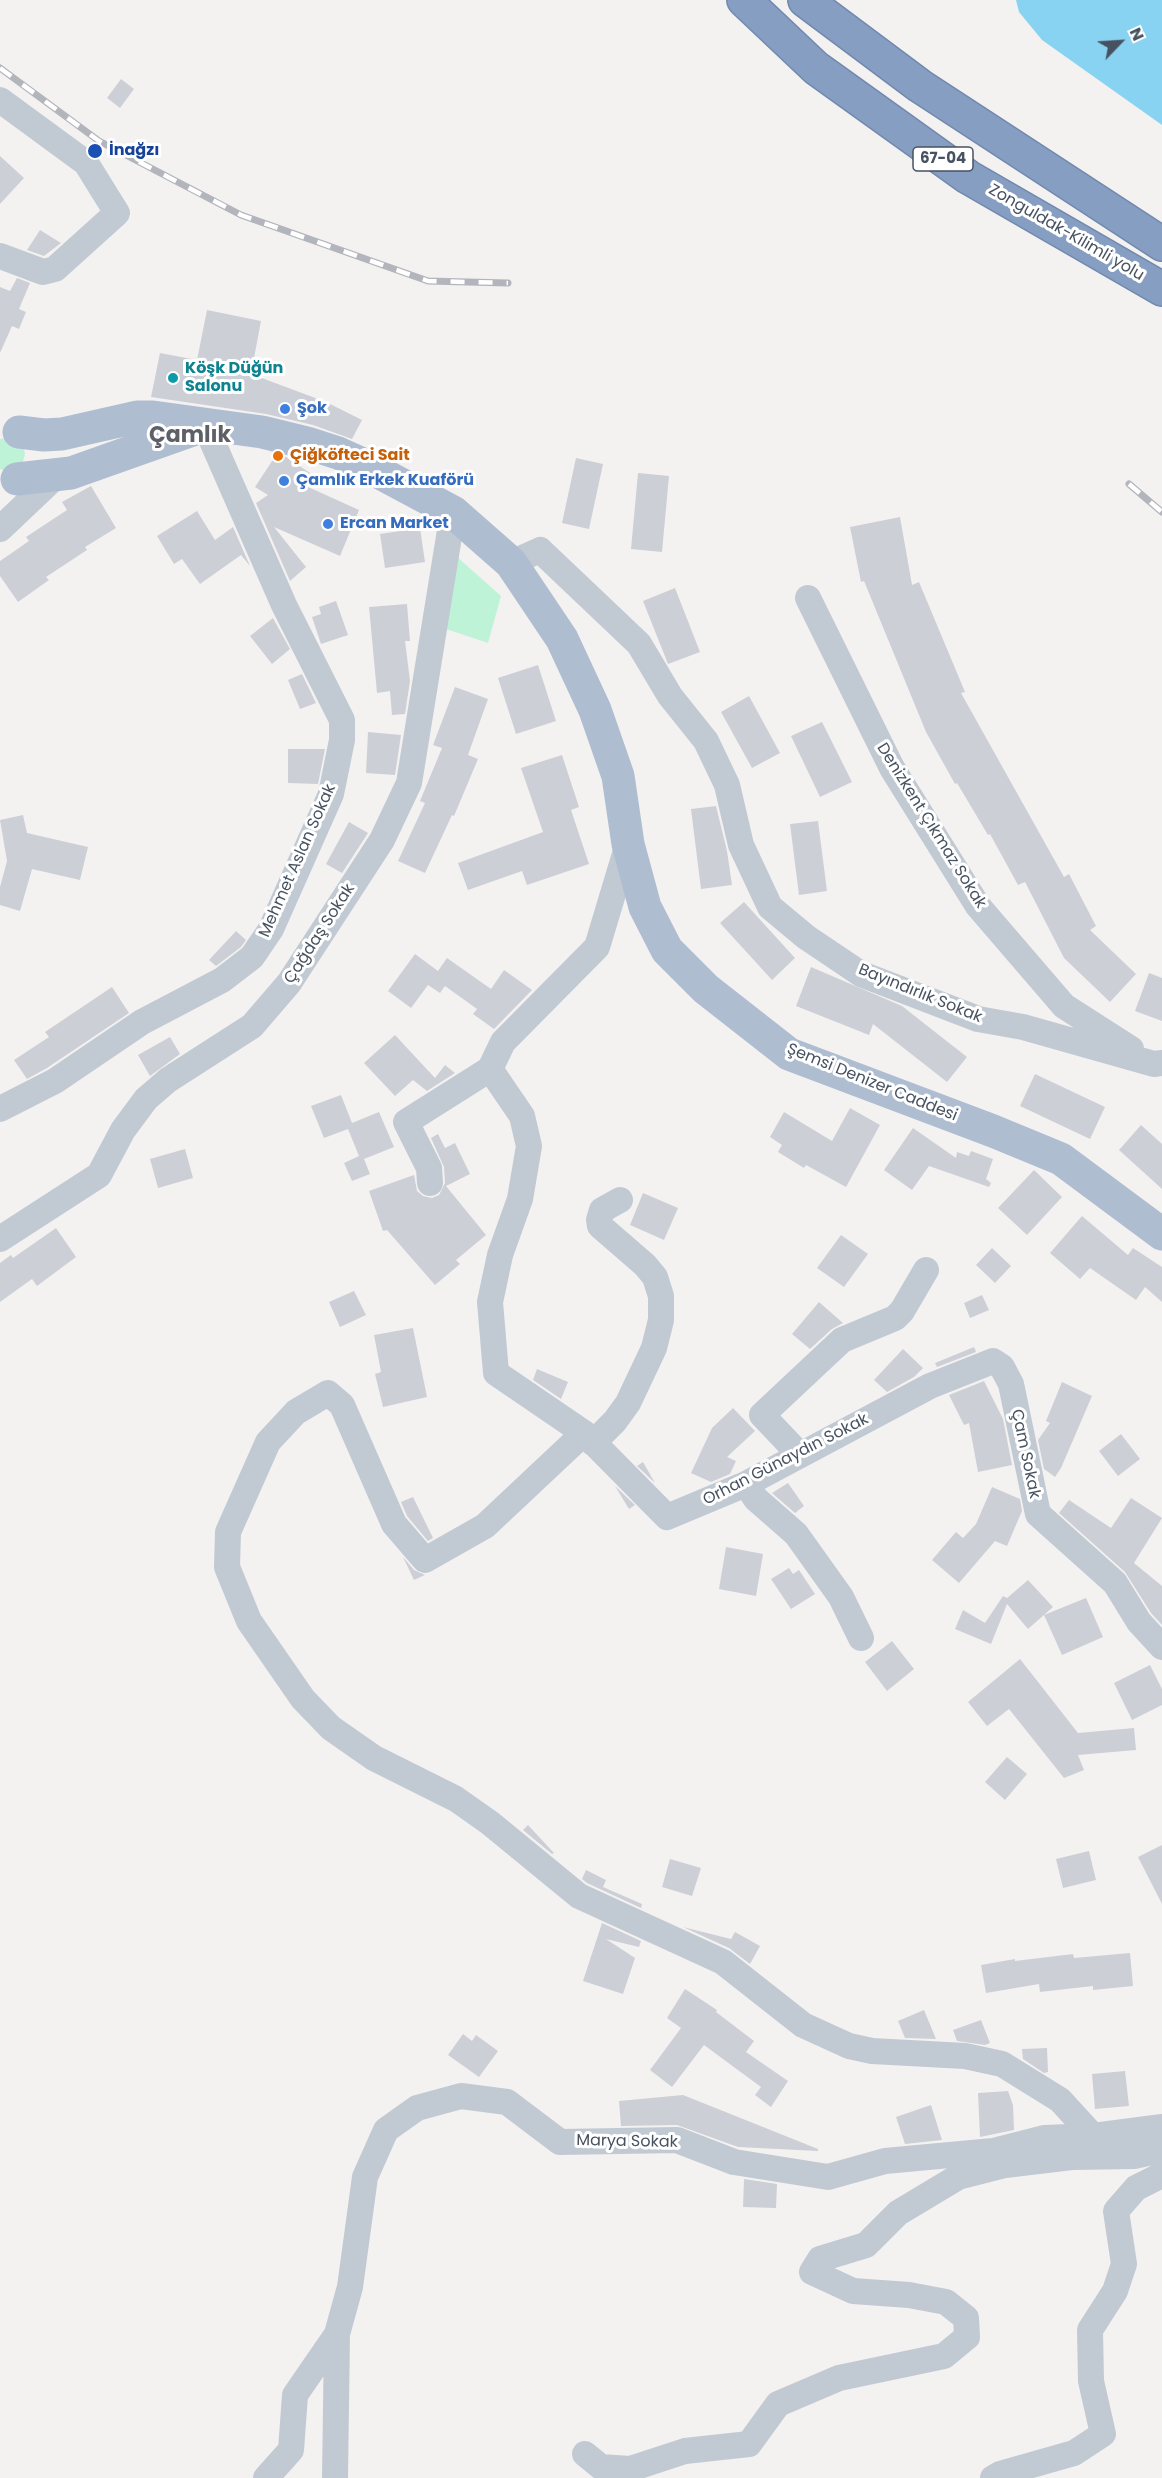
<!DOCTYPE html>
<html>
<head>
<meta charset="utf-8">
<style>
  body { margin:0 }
  #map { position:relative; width:1162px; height:2478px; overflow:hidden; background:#f4f1f1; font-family:Poppins,sans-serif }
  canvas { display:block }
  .north { position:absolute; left:1090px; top:12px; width:60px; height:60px; -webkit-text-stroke:4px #fff; paint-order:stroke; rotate:65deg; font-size:16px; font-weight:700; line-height:24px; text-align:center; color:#475260 }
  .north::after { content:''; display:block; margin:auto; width:21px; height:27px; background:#475260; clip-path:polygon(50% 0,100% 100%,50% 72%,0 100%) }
</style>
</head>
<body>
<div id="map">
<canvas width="1162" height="2478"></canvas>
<div class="north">N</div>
</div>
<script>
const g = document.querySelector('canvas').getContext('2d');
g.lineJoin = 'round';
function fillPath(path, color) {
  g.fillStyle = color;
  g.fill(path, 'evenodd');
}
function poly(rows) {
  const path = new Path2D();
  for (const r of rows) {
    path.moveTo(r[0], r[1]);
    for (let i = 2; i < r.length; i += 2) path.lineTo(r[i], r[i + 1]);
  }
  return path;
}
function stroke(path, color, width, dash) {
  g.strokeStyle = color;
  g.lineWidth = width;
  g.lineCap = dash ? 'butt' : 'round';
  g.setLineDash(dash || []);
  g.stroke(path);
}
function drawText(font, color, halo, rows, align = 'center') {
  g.font = font + ' Poppins,sans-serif';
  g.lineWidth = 6;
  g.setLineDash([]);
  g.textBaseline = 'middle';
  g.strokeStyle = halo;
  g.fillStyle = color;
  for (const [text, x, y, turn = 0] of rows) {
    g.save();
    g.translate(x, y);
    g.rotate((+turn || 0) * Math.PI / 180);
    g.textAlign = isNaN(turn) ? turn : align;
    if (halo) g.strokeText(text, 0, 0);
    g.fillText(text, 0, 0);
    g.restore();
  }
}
const green = poly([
  [6,438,24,449,25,454,22,465,7,472,0,469,0,439],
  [447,548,501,596,488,643,434,625]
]);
const water = poly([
  [1016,0,1162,0,1162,125,1042,40,1019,12]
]);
const building = poly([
  [121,79,134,89,120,108,107,98],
  [0,156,24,178,0,204],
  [40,230,61,243,44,256,27,250],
  [17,278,30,283,19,309,26,312,19,329,12,326,0,353,0,287,10,291],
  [207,310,261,321,251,374,326,402,362,420,352,439,313,425,266,414,151,397,160,353,197,360],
  [276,455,286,457,313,475,306,486,359,510,340,556,274,527,306,567,290,581,256,503,268,495,255,487],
  [576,458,603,464,589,529,562,523],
  [638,473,669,476,662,552,631,549],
  [91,486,116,528,85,547,87,550,46,577,49,580,18,602,0,576,0,561,29,541,26,537,67,510,62,502],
  [197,511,215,540,233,527,250,566,241,555,200,584,182,559,174,564,157,536],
  [900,517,912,585,919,582,965,692,961,693,1064,877,1069,874,1096,926,1090,930,1136,974,1110,1002,1064,958,1025,882,1018,885,990,834,988,835,957,783,955,784,926,732,864,581,861,582,850,527],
  [420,528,425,562,385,568,380,534],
  [675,588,700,652,668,664,643,601],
  [336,601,348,635,321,644,312,617,321,614,319,607],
  [407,604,410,641,405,641,410,681,405,714,392,715,390,691,377,693,369,607],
  [273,618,290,649,272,664,250,636],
  [538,665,556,721,516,734,498,678],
  [302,674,316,703,300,709,288,680],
  [455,687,488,699,468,755,478,759,454,816,452,815,425,873,398,861,425,803,420,801,442,748,433,745],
  [749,696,780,753,752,768,721,712],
  [822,722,852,782,820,797,791,736],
  [368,732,401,735,395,775,366,773],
  [288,749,325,749,318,784,288,783],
  [562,755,579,807,571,810,589,864,527,885,522,871,468,890,458,863,543,832,521,768],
  [716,806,727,851,732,885,701,889,691,809],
  [23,815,27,833,88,847,80,880,32,869,20,911,0,905,0,887,7,861,0,820],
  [818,821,827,891,799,895,790,824],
  [349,822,368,833,342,873,326,864],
  [744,902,795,958,772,980,720,923],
  [236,931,246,940,241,947,216,966,209,960],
  [415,954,438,971,447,958,491,989,504,970,532,990,494,1029,473,1014,477,1009,445,986,440,993,428,985,411,1008,388,991],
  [811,967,902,1006,967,1057,947,1082,873,1024,869,1035,796,1006],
  [1149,973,1162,978,1162,1021,1135,1011],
  [112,987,129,1013,47,1068,27,1079,14,1060,49,1037,45,1032],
  [395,1035,435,1078,445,1065,455,1073,427,1091,413,1080,395,1096,364,1063],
  [170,1037,180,1054,150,1076,138,1055],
  [1035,1074,1105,1107,1090,1139,1020,1106],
  [341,1095,352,1123,379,1112,394,1147,364,1159,370,1174,352,1181,344,1163,359,1156,348,1129,324,1138,311,1106],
  [850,1108,880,1125,846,1187,806,1165,804,1168,778,1152,782,1145,770,1137,784,1112,832,1141],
  [1141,1125,1162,1144,1162,1189,1119,1150],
  [913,1128,956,1158,957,1152,969,1156,971,1151,993,1159,986,1179,991,1183,989,1187,929,1166,912,1190,884,1170],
  [438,1134,445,1148,455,1143,470,1174,446,1186,486,1235,456,1260,460,1264,435,1285,387,1230,383,1231,369,1191,414,1175,417,1191,423,1196,432,1198,439,1195,445,1183,444,1167,431,1138],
  [185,1149,193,1178,158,1188,150,1159],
  [1034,1170,1062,1197,1027,1235,998,1208],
  [643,1193,678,1208,664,1240,630,1225],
  [1082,1216,1128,1255,1133,1248,1162,1267,1162,1302,1145,1287,1136,1300,1090,1268,1080,1279,1050,1253],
  [56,1228,76,1257,37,1286,32,1279,0,1302,0,1263,11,1255,13,1258],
  [841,1235,868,1254,844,1287,817,1268],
  [992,1248,1011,1266,995,1283,976,1265],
  [354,1291,366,1315,340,1327,329,1302],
  [982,1295,989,1310,970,1318,964,1303],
  [819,1302,843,1323,832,1329,810,1349,792,1334],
  [413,1328,427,1397,383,1407,375,1374,381,1372,374,1335],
  [974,1347,976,1352,937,1367,935,1363],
  [903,1349,923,1368,914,1377,887,1392,874,1380],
  [537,1369,568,1382,561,1399,533,1380],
  [984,1381,1003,1419,1012,1465,978,1472,969,1423,964,1425,949,1395],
  [1062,1382,1092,1396,1061,1468,1055,1477,1044,1469,1038,1440,1050,1423,1046,1421],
  [733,1408,755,1431,727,1457,736,1461,730,1474,711,1482,691,1473,712,1428],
  [1121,1434,1140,1459,1118,1476,1099,1451],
  [643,1462,655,1483,637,1466],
  [788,1483,804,1506,795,1513,772,1493],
  [615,1486,635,1505,629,1509],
  [992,1487,1020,1499,1022,1511,1007,1546,995,1541,959,1583,932,1560,956,1532,963,1538,976,1524],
  [413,1497,433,1538,428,1541,407,1516,401,1502],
  [1131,1498,1162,1518,1134,1563,1162,1586,1162,1625,1151,1613,1125,1572,1059,1513,1069,1500,1111,1528],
  [726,1547,763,1554,756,1596,719,1589],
  [403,1557,414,1570,425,1575,414,1580],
  [789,1568,793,1574,799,1570,815,1594,791,1609,771,1579],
  [1028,1580,1053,1607,1028,1629,1007,1604,991,1644,955,1629,963,1610,985,1623,1003,1596,1007,1598],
  [1086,1598,1103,1637,1062,1655,1044,1615],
  [892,1641,914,1669,887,1691,865,1662],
  [1020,1659,1078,1733,1134,1728,1136,1750,1078,1755,1084,1770,1064,1778,1009,1709,987,1726,968,1702],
  [1150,1665,1162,1689,1162,1705,1132,1720,1114,1683],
  [1007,1757,1027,1774,1005,1800,985,1782],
  [528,1825,554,1853,552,1854,523,1830],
  [1162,1845,1162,1904,1138,1857],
  [1089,1851,1096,1880,1063,1888,1056,1859],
  [670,1859,701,1868,692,1896,662,1887],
  [586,1870,606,1880,603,1887,642,1904,641,1908,587,1883,582,1879],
  [602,1923,641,1941,639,1947,606,1939,635,1958,623,1994,583,1981],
  [683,1927,731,1939,735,1932,760,1946,750,1964,729,1948],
  [1130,1953,1133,1986,1093,1990,1093,1986,1040,1992,1039,1984,986,1993,981,1965,1015,1959,1015,1961,1073,1954,1074,1958],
  [685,1989,717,2010,716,2012,754,2041,746,2052,788,2081,771,2107,755,2095,761,2087,704,2045,672,2087,650,2070,681,2028,667,2018],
  [924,2010,936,2039,905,2038,898,2021],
  [981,2020,990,2043,985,2045,957,2041,953,2030],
  [463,2034,472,2041,476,2035,498,2051,479,2077,448,2055],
  [1047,2048,1048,2072,1044,2073,1023,2059,1022,2049],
  [1125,2071,1129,2106,1095,2109,1092,2074],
  [1008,2091,1013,2105,1014,2130,980,2137,978,2093],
  [683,2095,818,2149,818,2151,738,2147,677,2125,621,2126,619,2101],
  [931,2105,942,2140,905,2144,896,2117],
  [744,2179,777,2184,776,2208,743,2207]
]);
const minor = poly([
  [0,100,86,163,117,213,55,269,43,272,0,256],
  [0,529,58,474],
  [511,563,540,550,639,644,670,696,706,741,727,785,741,845,770,907,806,937,861,974,978,1019,1023,1027,1154,1064,1162,1063],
  [808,598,892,768,978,906,1064,1006,1131,1049],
  [490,1069,522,1116,529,1146,520,1199,500,1255,490,1302,496,1373,584,1433,667,1517,746,1484,930,1386,993,1361,1002,1367,1011,1384,1038,1514,1115,1583,1139,1622,1162,1647],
  [490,1069,503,1042,597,947,628,844],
  [0,1109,55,1081,142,1022,222,980,252,957,271,929,331,794,342,740,342,720,284,605,205,425],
  [430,1183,429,1168,406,1122,490,1069],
  [0,1239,99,1175,123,1130,146,1099,168,1080,252,1026,289,983,382,840,409,783,453,512],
  [584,1433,485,1526,425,1560,394,1524,342,1405,328,1393,296,1412,268,1442,228,1532,227,1567,249,1621,303,1699,331,1728,374,1758,456,1799,490,1823,579,1896,723,1962,803,2025,849,2046,872,2051,965,2056,1002,2064,1060,2100,1093,2136],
  [593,1443,615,1421,628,1403,654,1348,661,1320,661,1296,655,1277,645,1265,600,1226,599,1220,602,1210,620,1200],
  [800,1455,762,1415,842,1340,895,1318,902,1311,926,1270],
  [746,1484,756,1499,796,1534,841,1597,861,1638],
  [585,2454,601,2467,630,2469,685,2451,749,2444,778,2404,839,2378,944,2356,967,2337,966,2318,946,2302,909,2295,853,2291,812,2272,820,2259,866,2245,898,2213,958,2177,1005,2165,1072,2157,1134,2156,1162,2150],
  [266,2478,291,2450,295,2395,337,2334],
  [335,2478,337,2334,350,2287,365,2177,386,2130,417,2108,461,2096,507,2102,560,2142,677,2140,734,2162,828,2177,885,2161,993,2151,1044,2138,1093,2136,1162,2127],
  [993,2478,1000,2474,1074,2453,1103,2434,1091,2381,1090,2330,1115,2291,1124,2264,1116,2211,1136,2188,1162,2175]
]);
const major = poly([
  [19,432,44,435,62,434,137,417,153,417,262,432,307,443,338,453,367,466,453,512,511,563,562,639,595,710,618,776,628,844,645,907,667,950,706,989,789,1054,993,1131,1061,1159,1162,1234],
  [17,479,71,473,201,427]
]);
const highway = poly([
  [744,0,816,68,968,177,1162,289],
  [805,0,920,86,1162,244]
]);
const rail = poly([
  [0,68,99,141,241,215,428,281,508,283],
  [1129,484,1162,512]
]);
const markers = [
  [95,151,8,"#1a4fb4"],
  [173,378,6,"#0f9aa8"],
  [285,409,6,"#3f7fe0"],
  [278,456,6,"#e8710a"],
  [284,481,6,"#3f7fe0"],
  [328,524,6,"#3f7fe0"]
];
const shields = [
  [943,159,60]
];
const shieldNames = [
  ["67-04",943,159]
];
const transitNames = [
  ["İnağzı",109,151]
];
const streetNames = [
  ["Zonguldak-Kilimli yolu",1066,233,30],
  ["Denizkent Çıkmaz Sokak",931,826,58],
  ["Mehmet Aslan Sokak",298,861,-66],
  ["Çağdaş Sokak",320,934,-57],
  ["Bayındırlık Sokak",920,994,22],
  ["Şemsi Denizer Caddesi",872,1083,22],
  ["Çam Sokak",1025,1454,78],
  ["Orhan Günaydın Sokak",786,1460,-27],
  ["Marya Sokak",627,2142,1]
];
const cultureNames = [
  ["Köşk Düğün",185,369],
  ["Salonu",185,387]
];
const shopNames = [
  ["Şok",297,409],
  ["Çamlık Erkek Kuaförü",296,481],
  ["Ercan Market",340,524]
];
const foodNames = [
  ["Çiğköfteci Sait",290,456]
];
const districtNames = [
  ["Çamlık",190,436]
];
fillPath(green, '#bef3d7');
fillPath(water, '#88d3f2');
fillPath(building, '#cdcfd7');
stroke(highway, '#7189ae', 36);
stroke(minor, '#c1cad3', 26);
stroke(major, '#afbdd1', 33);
stroke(highway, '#869ec2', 33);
stroke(rail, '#b3b5bc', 7);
stroke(rail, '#fff', 4.5, [14]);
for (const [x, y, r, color] of markers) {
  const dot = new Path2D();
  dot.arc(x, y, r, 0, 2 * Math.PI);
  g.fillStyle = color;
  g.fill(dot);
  stroke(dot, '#fff', 2);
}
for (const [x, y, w] of shields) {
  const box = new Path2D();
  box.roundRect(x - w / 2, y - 12, w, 24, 4.5);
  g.fillStyle = '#fff';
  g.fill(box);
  stroke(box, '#475260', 1.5);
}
drawText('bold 15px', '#475260', null, shieldNames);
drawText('bold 16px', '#164399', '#fff', transitNames, 'left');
drawText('16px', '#475260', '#fff', streetNames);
drawText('bold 16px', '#0d838f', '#fff', cultureNames, 'left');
drawText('bold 16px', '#366cbe', '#fff', shopNames, 'left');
drawText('bold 16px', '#c56008', '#fff', foodNames, 'left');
drawText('bold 22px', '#5d6067', '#fff', districtNames);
</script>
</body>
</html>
